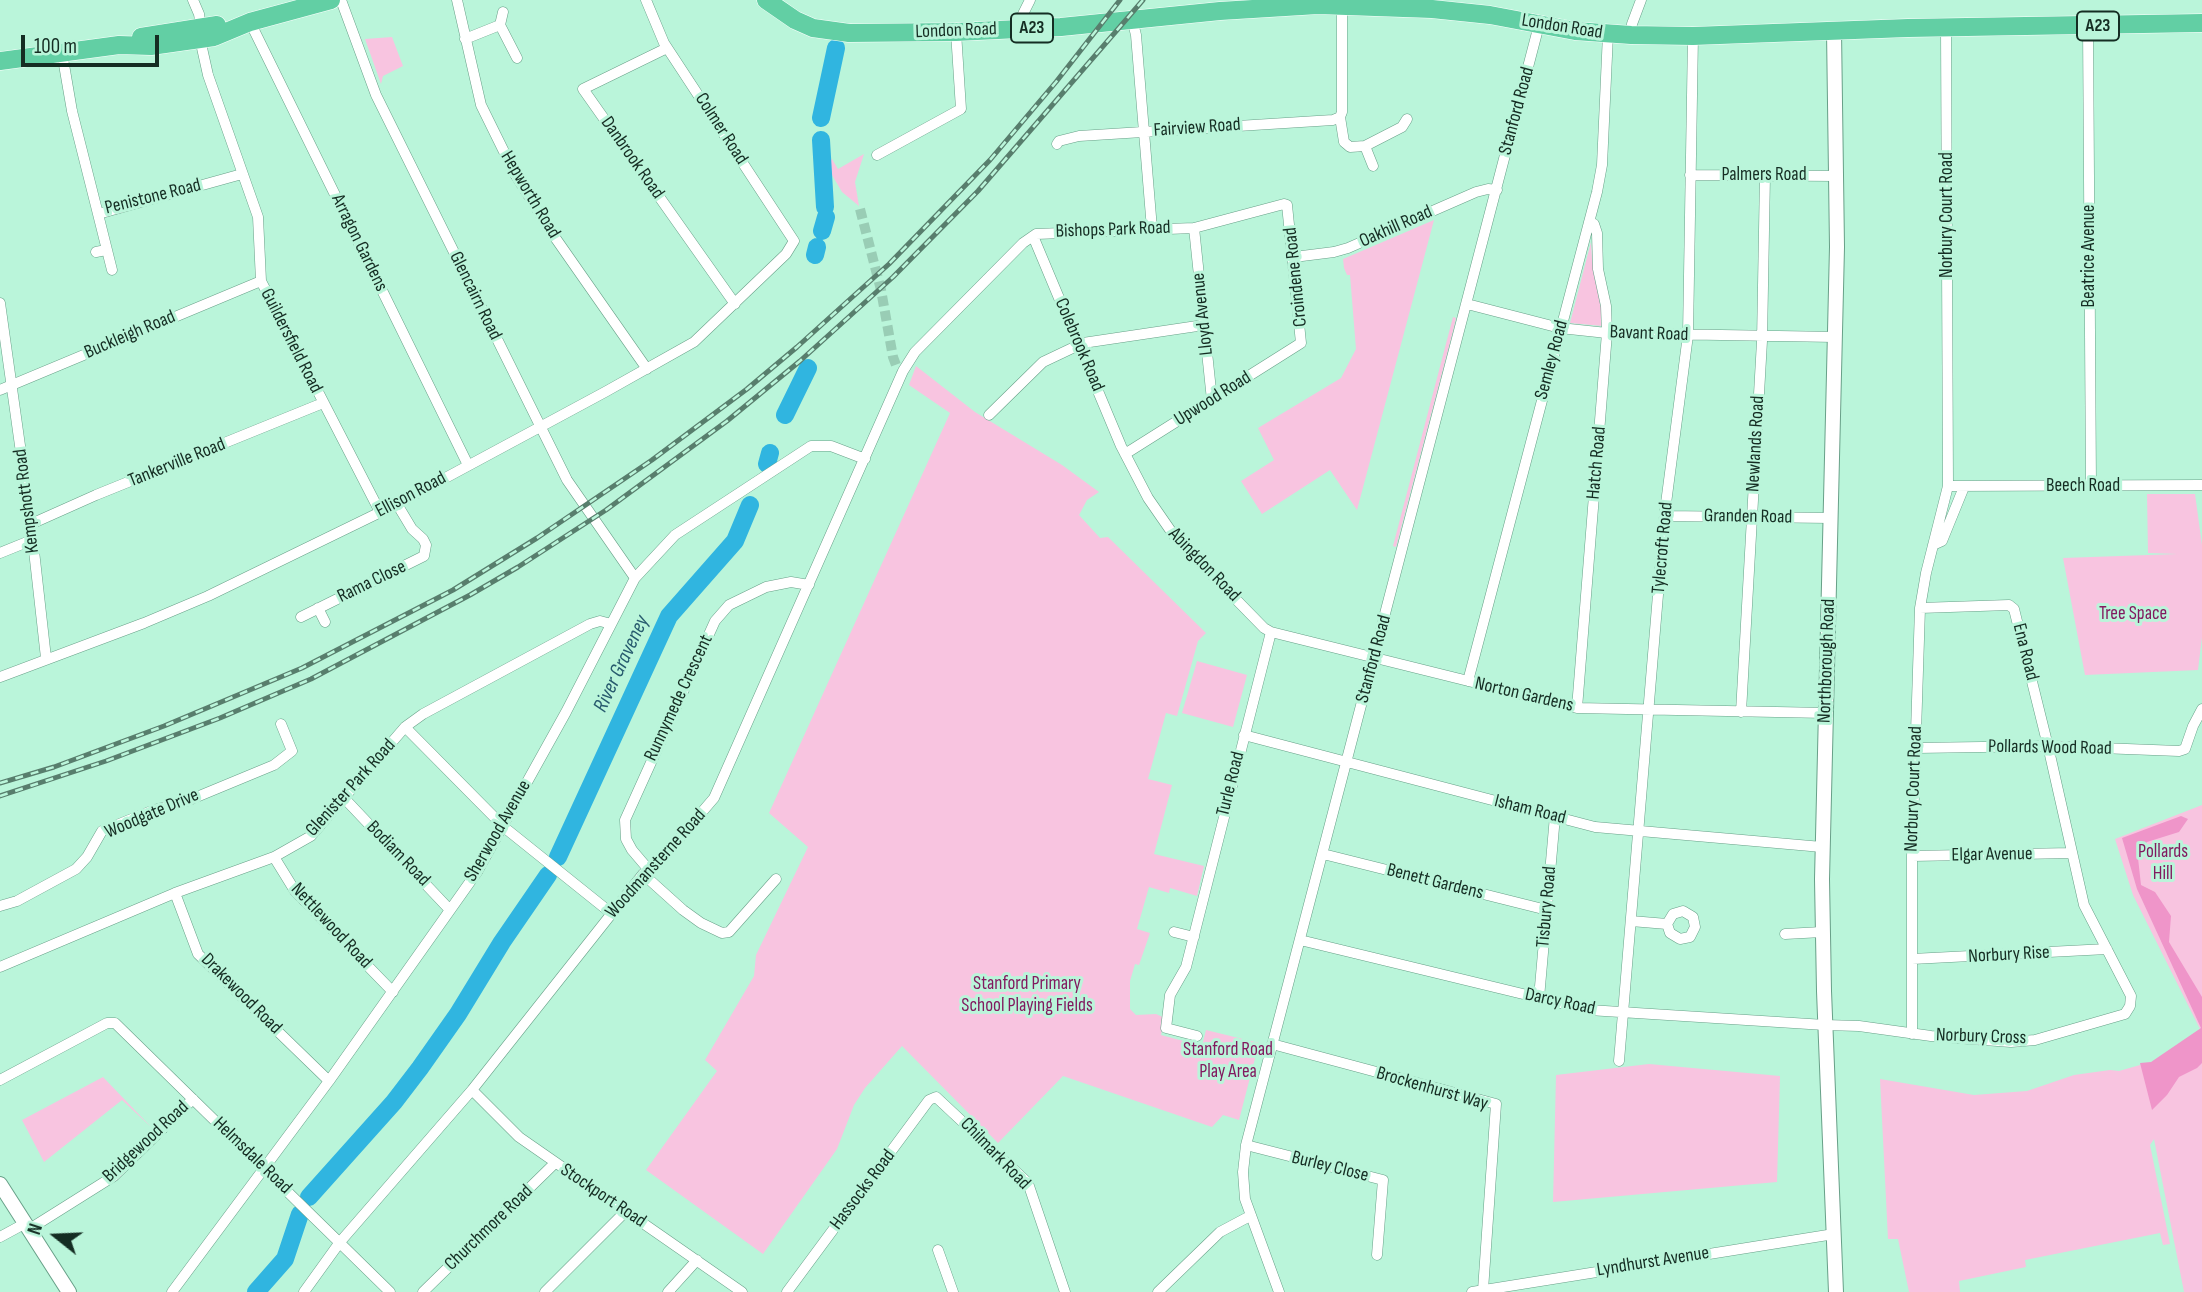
<!DOCTYPE html>
<html>
<head>
<meta charset="utf-8">
<style>
  body { margin:0 }
  #map { position:relative; width:2202px; height:1292px; overflow:hidden; background:#baf5da; font-family:"Sofia Sans Condensed",sans-serif }
  canvas { display:block }
  .north { position:absolute; left:21px; top:1201px; width:70px; height:70px; -webkit-text-stroke:5px #baf5da; paint-order:stroke; rotate:288deg; font-size:19px; font-weight:700; line-height:28px; text-align:center; color:#152d23 }
  .north::after { content:''; display:block; margin:auto; width:24px; height:32px; background:#152d23; clip-path:polygon(50% 0,100% 100%,50% 72%,0 100%) }
  .scale { position:absolute; left:21px; top:35px; width:138px; height:32px; box-sizing:border-box; border:4px solid #152d23; border-top:0; padding-left:9px; font-size:21px; line-height:24px; white-space:nowrap; color:#152d23; -webkit-text-stroke:5px #baf5da; paint-order:stroke }
</style>
</head>
<body>
<div id="map">
<canvas width="2202" height="1292"></canvas>
<div class="north">N</div>
<div class="scale">100 m</div>
</div>
<script>
const g = document.querySelector('canvas').getContext('2d');
g.lineJoin = 'round';
function fillPath(path, color) {
  g.fillStyle = color;
  g.fill(path, 'evenodd');
}
function poly(rows) {
  const path = new Path2D();
  for (const r of rows) {
    path.moveTo(r[0], r[1]);
    for (let i = 2; i < r.length; i += 2) path.lineTo(r[i], r[i + 1]);
  }
  return path;
}
function stroke(path, color, width, dash) {
  g.strokeStyle = color;
  g.lineWidth = width;
  g.lineCap = dash ? 'butt' : 'round';
  g.setLineDash(dash || []);
  g.stroke(path);
}
function drawText(font, color, halo, rows, align = 'center') {
  g.font = font + ' "Sofia Sans Condensed",sans-serif';
  g.lineWidth = 6;
  g.setLineDash([]);
  g.textBaseline = 'middle';
  g.strokeStyle = halo;
  g.fillStyle = color;
  for (const [text, x, y, turn = 0] of rows) {
    g.save();
    g.translate(x, y);
    g.rotate((+turn || 0) * Math.PI / 180);
    g.textAlign = isNaN(turn) ? turn : align;
    if (halo) g.strokeText(text, 0, 0);
    g.fillText(text, 0, 0);
    g.restore();
  }
}
const green = poly([
  [392,37,403,66,383,76,381,84,365,39],
  [864,154,855,182,859,206,842,192,832,175,830,161,832,159,838,169],
  [1434,220,1357,510,1330,470,1262,514,1241,481,1274,460,1258,428,1341,378,1356,349,1350,275,1347,275,1344,268,1343,259],
  [1591,242,1592,259,1601,307,1602,326,1570,323],
  [1453,317,1456,318,1452,335,1396,547,1393,546],
  [916,366,975,412,1062,465,1099,492,1087,500,1079,515,1100,538,1108,537,1206,633,1198,641,1177,716,1166,713,1148,779,1172,785,1154,854,1204,866,1197,896,1170,888,1169,893,1149,887,1137,929,1150,933,1139,965,1135,964,1130,981,1130,1009,1136,1015,1156,1014,1165,1018,1161,1035,1202,1046,1206,1030,1259,1043,1239,1120,1223,1115,1212,1127,1063,1076,998,1143,902,1046,865,1088,854,1105,837,1149,763,1254,646,1170,717,1071,705,1060,754,976,756,955,808,847,769,813,950,413,909,385],
  [2147,494,2195,494,2202,545,2202,637,2198,670,2085,675,2063,558,2177,554,2148,553],
  [1197,661,1247,675,1233,727,1182,713],
  [2202,805,2202,1033,2133,895,2115,839],
  [2202,1041,2202,1292,2184,1292,2154,1139,2150,1145,2170,1244,2163,1245,2160,1233,2025,1260,2026,1267,1959,1281,1960,1292,1909,1292,1898,1239,1888,1239,1880,1079,1974,1095,2027,1091,2074,1075,2110,1070,2119,1071,2140,1065,2158,1066],
  [1649,1064,1780,1076,1777,1182,1553,1202,1556,1075],
  [103,1077,151,1127,122,1100,44,1162,22,1120]
]);
const forest = poly([
  [2181,816,2188,819,2179,832,2147,842,2138,858,2141,885,2155,892,2171,916,2169,942,2202,997,2202,1063,2197,1068,2179,1077,2167,1095,2152,1110,2140,1063,2151,1062,2201,1028,2137,889,2122,838]
]);
const river = poly([
  [821,118,836,48],
  [821,140,825,207],
  [822,231,826,217],
  [815,255,817,247],
  [785,415,808,368],
  [767,464,770,453],
  [558,857,669,616,735,541,750,505],
  [309,1197,394,1102,420,1068,458,1014,502,942,548,875],
  [256,1292,285,1259,300,1214]
]);
const streetTunnel = poly([
  [860,209,881,290,893,357,896,365,903,371]
]);
const street = poly([
  [193,0,199,14,201,27],
  [341,0,376,95,567,480,635,578],
  [457,0,481,105,515,174,554,236,647,369],
  [1342,5,1342,112,1340,117,1344,142,1350,147,1365,146,1402,127,1407,119],
  [1132,19,1136,35,1152,229],
  [250,22,468,465],
  [500,25,503,12],
  [2088,25,2091,486],
  [1022,28,1023,14,1030,0],
  [1631,35,1632,24,1641,0],
  [200,39,208,75,258,217,261,281,380,512],
  [465,39,500,25,517,58],
  [667,48,583,89,735,304],
  [62,53,72,111,98,214,242,174],
  [1057,144,1059,141,1079,136,1333,120,1340,117],
  [1365,146,1373,166],
  [877,155,961,109,956,32],
  [1690,175,1838,176],
  [98,214,112,270],
  [1194,228,1212,400],
  [1033,236,1121,446,1148,498,1175,537,1264,628,1271,632,1577,708,1826,713],
  [96,252,106,250],
  [1294,257,1334,252,1348,248,1476,192,1488,189,1497,190],
  [0,303,31,524,46,658],
  [1467,304,1560,328,1607,333,1835,337],
  [0,390,261,281],
  [989,415,1043,362,1083,343,1204,325],
  [1948,486,2202,485],
  [1665,516,1831,518],
  [31,524,96,495,323,403],
  [1933,545,1942,541,1964,487],
  [0,553,32,540],
  [318,608,325,622],
  [301,617,424,556,426,545,423,539,412,529,397,504],
  [0,677,144,623,208,596,397,504,605,392,694,342,786,254,794,241,664,43,646,0],
  [1468,681,1597,192,1602,165,1608,34],
  [1577,708,1607,333,1606,306,1598,269,1597,233,1594,224,1589,222],
  [1741,712,1762,341,1765,175],
  [405,727,505,828,611,913],
  [1244,735,1595,827,1822,847],
  [1916,748,2048,746,2179,751,2185,749,2193,726,2202,709],
  [345,799,450,910],
  [1323,854,1547,910],
  [1912,856,2072,853],
  [274,857,295,891,393,992],
  [649,870,632,850,626,839,625,820,715,621,729,605,766,587,791,582,809,585],
  [643,874,683,910,701,923,722,933,729,932,776,879],
  [175,893,198,954,329,1081],
  [0,906,17,901,76,869,87,857,102,831,154,810,187,801,274,765,292,751,281,724],
  [1631,921,1667,924,1673,914,1683,911,1693,917,1695,927,1690,937,1680,939,1670,933,1667,924],
  [1174,932,1194,937],
  [1785,934,1822,932],
  [1300,940,1589,1010,1825,1025,1859,1026,1931,1036,2011,1042,2035,1040,2125,1014,2130,1006,2131,996,2084,905,2048,746,2014,609,2009,605,1920,608],
  [1912,959,2107,949],
  [0,967,175,893,274,857,311,836,405,727,423,714,590,624,600,621,611,624],
  [1539,998,1555,816],
  [1912,1034,1912,856,1920,608,1926,573,1948,486,1946,28],
  [1197,1036,1166,1028,1170,995,1186,967,1271,632],
  [1272,1044,1496,1104,1483,1290],
  [1619,1061,1665,511,1688,335,1693,36],
  [0,1080,107,1023,115,1023,390,1292],
  [472,1090,519,1137,742,1292],
  [1246,1145,1383,1180,1377,1255],
  [28,1230,114,1176,193,1099],
  [0,1237,24,1224],
  [938,1250,953,1292],
  [172,1292,329,1081,477,872,566,712,635,578,675,535,811,446,831,446,865,459],
  [304,1292,340,1242,472,1090,643,874,660,861,714,798,903,371,915,352,1023,243,1036,234,1194,228,1284,204,1287,205,1301,343,1125,454],
  [423,1292,555,1163],
  [545,1292,626,1211],
  [668,1292,697,1260],
  [787,1292,929,1100,936,1097,1028,1183,1065,1292],
  [1158,1292,1220,1232,1250,1216],
  [1279,1292,1245,1199,1243,1172,1246,1145,1539,25],
  [1472,1292,1834,1234]
]);
const secondary = poly([
  [1834,31,1837,247,1822,879,1824,991,1836,1292],
  [0,1184,69,1292]
]);
const highway = poly([
  [766,0,795,20,813,28,849,33,956,32,1061,27,1220,11,1318,5,1432,9,1490,15,1575,31,1631,35,1693,36,1908,28,2202,23],
  [141,37,217,25],
  [0,61,119,45,151,46,214,37,250,22,331,0]
]);
const rail = poly([
  [0,783,54,767,164,726,302,668,453,590,537,538,652,460,747,389,797,347,889,264,990,160,1056,82,1120,0],
  [0,796,106,761,220,718,311,679,470,595,518,567,606,510,727,421,800,361,893,277,978,191,1143,0]
]);
const shields = [
  [2098,26,42],
  [1032,28,42]
];
const shieldNames = [
  ["A23",2098,26],
  ["A23",1032,28]
];
const streetNames = [
  ["London Road",1562,27,9],
  ["London Road",956,31,-2],
  ["Stanford Road",1517,111,-75],
  ["Fairview Road",1197,128,-4],
  ["Colmer Road",721,129,57],
  ["Danbrook Road",632,158,55],
  ["Palmers Road",1764,175],
  ["Hepworth Road",530,195,59],
  ["Penistone Road",153,197,-14],
  ["Norbury Court Road",1947,215,-90],
  ["Oakhill Road",1396,227,-24],
  ["Bishops Park Road",1113,230,-2],
  ["Arragon Gardens",359,243,64],
  ["Beatrice Avenue",2089,256,-90],
  ["Croindene Road",1296,277,-96],
  ["Glencairn Road",475,296,64],
  ["Lloyd Avenue",1203,314,-96],
  ["Bavant Road",1649,334,2],
  ["Buckleigh Road",130,335,-23],
  ["Guildersfield Road",291,341,63],
  ["Colebrook Road",1079,345,67],
  ["Semley Road",1552,360,-75],
  ["Upwood Road",1213,399,-32],
  ["Newlands Road",1756,444,-87],
  ["Tankerville Road",177,463,-22],
  ["Hatch Road",1597,463,-85],
  ["Beech Road",2083,486],
  ["Ellison Road",411,495,-28],
  ["Kempshott Road",27,501,-97],
  ["Granden Road",1748,517,1],
  ["Tylecroft Road",1663,548,-85],
  ["Abingdon Road",1204,565,46],
  ["Rama Close",372,582,-26],
  ["Ena Road",2025,652,76],
  ["Stanford Road",1374,659,-75],
  ["Northborough Road",1827,661,-88],
  ["Norton Gardens",1524,695,13],
  ["Runnymede Crescent",679,698,-65],
  ["Pollards Wood Road",2050,748,1],
  ["Turle Road",1231,784,-76],
  ["Glenister Park Road",351,788,-48],
  ["Norbury Court Road",1914,789,-88],
  ["Isham Road",1530,810,14],
  ["Woodgate Drive",152,814,-23],
  ["Sherwood Avenue",498,831,-60],
  ["Bodiam Road",398,854,46],
  ["Elgar Avenue",1992,855,-1],
  ["Woodmansterne Road",656,864,-48],
  ["Benett Gardens",1435,882,14],
  ["Tisbury Road",1547,907,-85],
  ["Nettlewood Road",331,926,47],
  ["Norbury Rise",2009,955,-3],
  ["Drakewood Road",241,994,45],
  ["Darcy Road",1560,1002,12],
  ["Norbury Cross",1981,1037,2],
  ["Brockenhurst Way",1432,1089,16],
  ["Bridgewood Road",146,1142,-43],
  ["Chilmark Road",995,1154,46],
  ["Helmsdale Road",252,1156,44],
  ["Burley Close",1330,1167,14],
  ["Hassocks Road",863,1190,-53],
  ["Stockport Road",603,1196,34],
  ["Churchmore Road",489,1228,-44],
  ["Lyndhurst Avenue",1653,1262,-9]
];
const parkNames = [
  ["Tree Space",2133,614],
  ["Pollards",2163,852],
  ["Hill",2163,874],
  ["Stanford Primary",1027,984],
  ["School Playing Fields",1027,1006],
  ["Stanford Road",1228,1050],
  ["Play Area",1228,1072]
];
const waterNames = [
  ["River Graveney",622,664,-65]
];
fillPath(green, '#f8c4e0');
fillPath(forest, '#ef95c9');
stroke(river, '#30b5e0', 18);
stroke(streetTunnel, '#99cdb5', 10, [10, 5]);
stroke(street, '#68a088', 11);
stroke(secondary, '#68a088', 16);
stroke(highway, '#fff', 19);
stroke(street, '#fff', 10);
stroke(secondary, '#fff', 14);
stroke(highway, '#62cfa4', 18);
stroke(rail, '#587e6d', 5);
stroke(rail, '#baf5da', 2.5, [8]);
for (const [x, y, w] of shields) {
  const box = new Path2D();
  box.roundRect(x - w / 2, y - 14.5, w, 29, 5);
  g.fillStyle = '#baf5da';
  g.fill(box);
  stroke(box, '#152d23', 2);
}
drawText('bold 18px', '#152d23', null, shieldNames);
drawText('19px', '#152d23', '#baf5da', streetNames);
drawText('19px', '#821a5f', '#baf5da', parkNames);
drawText('italic 21px', '#285b6e', '#baf5da', waterNames);
</script>
</body>
</html>
